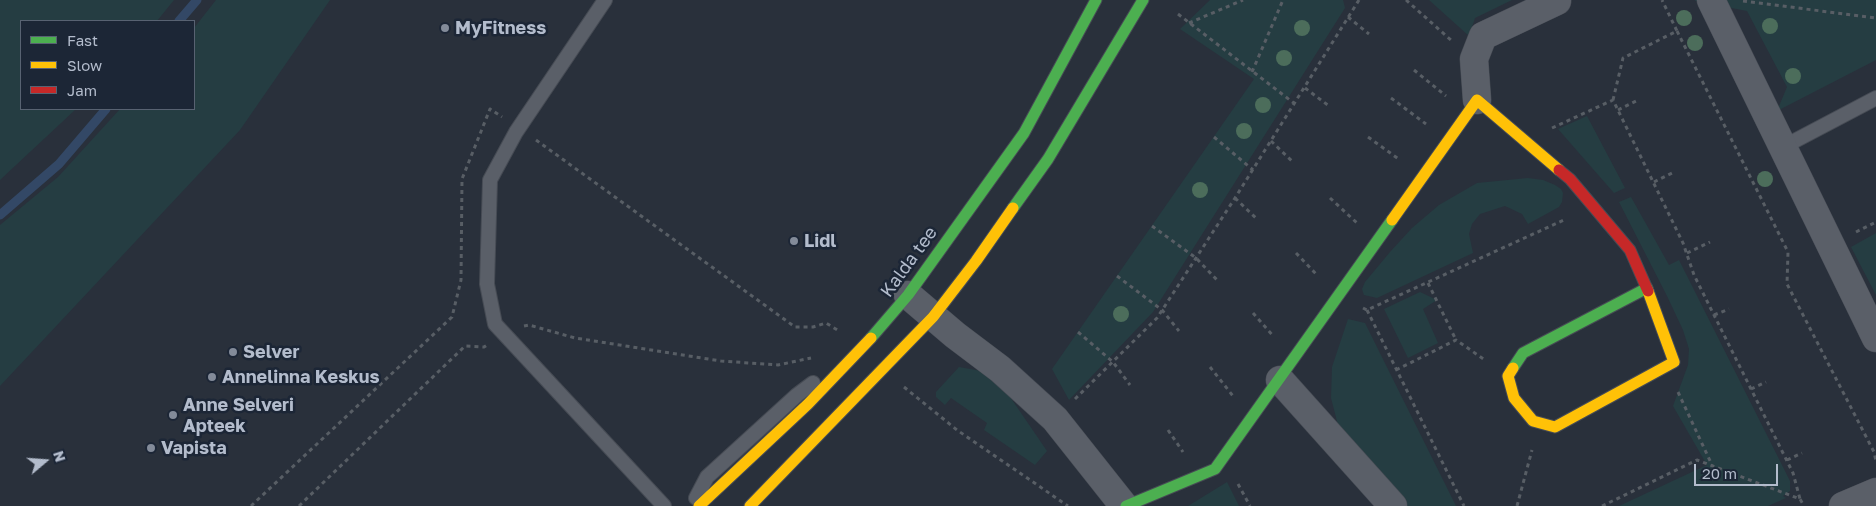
<!DOCTYPE html>
<html>
<head>
<meta charset="utf-8">
<style>
  body { margin:0 }
  #map { position:relative; width:1876px; height:506px; overflow:hidden; background:#29303b; font-family:"Golos Text",sans-serif }
  canvas { display:block }
  .legend { position:absolute; left:20px; top:20px; width:175px; height:90px; box-sizing:border-box; background:#1c2636; border:1px solid #586272; margin:0; padding:6px 9px; list-style:none; font-size:15px; color:#b3bccc }
  .legend li { display:flex; align-items:center; gap:10px; height:25px }
  .legend b { width:25px; border:1px solid #586272 }
  .north { position:absolute; left:20px; top:436px; width:50px; height:50px; -webkit-text-stroke:4px #1c2636; paint-order:stroke; rotate:72deg; font-size:14px; font-weight:700; line-height:20px; text-align:center; color:#b3bccc }
  .north::after { content:''; display:block; margin:auto; width:18px; height:22px; background:#b3bccc; clip-path:polygon(50% 0,100% 100%,50% 72%,0 100%) }
  .scale { position:absolute; left:1694px; top:464px; width:84px; height:22px; box-sizing:border-box; border:2px solid #b3bccc; border-top:0; padding-left:6px; font-size:15px; line-height:18px; white-space:nowrap; color:#b3bccc; -webkit-text-stroke:4px #1c2636; paint-order:stroke }
</style>
</head>
<body>
<div id="map">
<canvas width="1876" height="506"></canvas>
<ul class="legend">
<li><b style="height:6px;background:#4caf50"></b>Fast</li>
<li><b style="height:6px;background:#ffc107"></b>Slow</li>
<li><b style="height:6px;background:#c62828"></b>Jam</li>
</ul>
<div class="north">N</div>
<div class="scale">20 m</div>
</div>
<script>
const g = document.querySelector('canvas').getContext('2d');
g.lineJoin = 'round';
function fillPath(path, color) {
  g.fillStyle = color;
  g.fill(path, 'evenodd');
}
function poly(rows) {
  const path = new Path2D();
  for (const r of rows) {
    path.moveTo(r[0], r[1]);
    for (let i = 2; i < r.length; i += 2) path.lineTo(r[i], r[i + 1]);
  }
  return path;
}
function stroke(path, color, width, dash) {
  g.strokeStyle = color;
  g.lineWidth = width;
  g.lineCap = dash ? 'butt' : 'round';
  g.setLineDash(dash || []);
  g.stroke(path);
}
function drawText(font, color, halo, rows, align = 'center') {
  g.font = font + ' "Golos Text",sans-serif';
  g.lineWidth = 5;
  g.setLineDash([]);
  g.textBaseline = 'middle';
  g.strokeStyle = halo;
  g.fillStyle = color;
  for (const [text, x, y, turn = 0] of rows) {
    g.save();
    g.translate(x, y);
    g.rotate((+turn || 0) * Math.PI / 180);
    g.textAlign = isNaN(turn) ? turn : align;
    if (halo) g.strokeText(text, 0, 0);
    g.fillText(text, 0, 0);
    g.restore();
  }
}
const green = poly([
  [0,0,174,0,157,21,21,21,21,109,76,109,0,180],
  [216,0,330,0,240,130,0,386,0,225,58,177,120,109,194,109,194,28],
  [1210,0,1343,0,1345,8,1153,312,1069,400,1052,369,1254,79,1180,29],
  [1429,0,1512,0,1475,18,1469,36],
  [1695,0,1876,0,1876,60,1777,111,1787,87,1747,11,1695,1],
  [1587,116,1625,188,1614,193,1558,129],
  [1528,178,1543,180,1555,185,1561,189,1563,193,1562,202,1559,207,1528,224,1522,214,1505,206,1480,214,1472,224,1469,234,1473,253,1377,298,1364,295,1362,289,1365,282,1390,252,1412,228,1439,205,1477,183],
  [1631,197,1669,265,1679,260,1790,481,1790,491,1783,496,1786,498,1768,506,1619,506,1707,465,1673,406,1688,365,1689,349,1683,330,1667,296,1619,202],
  [1876,233,1876,295,1851,247],
  [1420,292,1437,300,1423,309,1438,343,1408,358,1384,309],
  [1348,319,1365,323,1456,506,1405,506,1339,429,1331,398,1332,367],
  [959,367,981,371,1006,391,1047,451,1035,465,984,430,987,423,951,398,945,405,936,397,936,392],
  [1227,482,1239,506,1188,506]
]);
const stream = poly([
  [179,21,197,0],
  [0,215,59,164,106,109]
]);
const path = poly([
  [1406,0,1452,41],
  [1743,1,1876,18],
  [1178,14,1295,104],
  [1348,17,1369,34],
  [1189,23,1243,0],
  [1677,31,1788,252,1787,284,1874,452,1876,461],
  [1414,70,1446,96],
  [1252,72,1283,0],
  [1305,88,1329,106],
  [1391,98,1426,124],
  [1613,100,1623,58,1677,31,1662,0],
  [1618,110,1638,100],
  [1552,128,1613,100,1683,243,1694,275,1793,473,1800,499],
  [1214,137,1253,170],
  [1368,137,1400,160],
  [536,140,795,327,813,327,826,323,839,331],
  [1271,141,1294,163],
  [1654,182,1674,172],
  [1235,198,1258,220],
  [1330,198,1357,223],
  [1152,226,1196,258,1218,281],
  [1856,232,1876,222],
  [1296,253,1318,276],
  [1687,253,1710,242],
  [1117,276,1162,310,1179,331],
  [1428,283,1456,340],
  [1363,308,1367,310,1566,219],
  [1367,310,1464,506],
  [1253,313,1274,337],
  [1714,315,1729,309],
  [524,326,529,325,575,338,721,361,778,365,811,358],
  [1078,332,1113,362,1130,385],
  [1210,367,1233,396],
  [1396,370,1456,340,1485,360],
  [904,387,957,430,1068,506],
  [1751,389,1766,382],
  [1678,392,1712,465],
  [1075,399,1157,318,1235,198,1359,0],
  [1168,430,1183,452],
  [1787,460,1802,453],
  [1238,484,1250,506],
  [251,506,452,317,461,280,462,179,490,109,502,117],
  [299,506,465,346,484,347,487,345],
  [1517,506,1532,450],
  [1602,506,1697,460,1800,499,1804,506]
]);
const lane = poly([
  [605,0,516,132,490,180,487,284,495,324,664,506],
  [1783,147,1876,98],
  [696,498,707,477,797,395,813,383]
]);
const street = poly([
  [1711,0,1876,338],
  [1477,100,1474,59,1483,36,1557,1],
  [908,295,955,335,1000,369,1055,419,1124,506],
  [1280,380,1393,506],
  [1843,506,1876,492]
]);
const fast = poly([
  [1013,208,1048,159,1143,0],
  [871,338,908,295,1024,133,1096,0],
  [1513,368,1523,353,1647,288],
  [1126,506,1215,469,1392,220]
]);
const slow = poly([
  [1392,220,1477,100,1559,170],
  [1513,368,1508,376,1514,398,1533,421,1555,427,1674,362,1648,291],
  [699,506,808,404,871,338],
  [750,506,933,317,976,261,1013,208]
]);
const jam = poly([
  [1559,170,1570,179,1630,250,1648,291]
]);
const trees = [
  [1684,18],
  [1770,26],
  [1302,28],
  [1695,43],
  [1284,58],
  [1793,76],
  [1263,105],
  [1244,131],
  [1765,179],
  [1200,190],
  [1121,314]
];
const markers = [
  [445,28,5,"#838b99"],
  [794,241,5,"#838b99"],
  [233,352,5,"#838b99"],
  [212,377,5,"#838b99"],
  [173,415,5,"#838b99"],
  [151,448,5,"#838b99"]
];
const poiNames = [
  ["MyFitness",455,28],
  ["Lidl",804,241],
  ["Selver",243,352],
  ["Annelinna Keskus",222,377],
  ["Anne Selveri",183,405],
  ["Apteek",183,426],
  ["Vapista",161,448]
];
const streetNames = [
  ["Kalda tee",909,262,-54]
];
fillPath(green, '#253d42');
stroke(stream, '#334866', 9);
stroke(lane, '#464b54', 16);
stroke(street, '#464b54', 29);
stroke(fast, '#464b54', 13);
stroke(slow, '#464b54', 13);
stroke(jam, '#464b54', 13);
stroke(path, '#585e65', 3, [4, 4]);
stroke(lane, '#5a5f68', 14);
stroke(street, '#5a5f68', 28);
stroke(fast, '#4caf50', 11);
stroke(slow, '#ffc107', 11);
stroke(jam, '#c62828', 11);
g.fillStyle = '#4c6d5b';
for (const [x, y] of trees) {
  g.beginPath();
  g.arc(x, y, 8, 0, 2 * Math.PI);
  g.fill();
}
for (const [x, y, r, color] of markers) {
  const dot = new Path2D();
  dot.arc(x, y, r, 0, 2 * Math.PI);
  g.fillStyle = color;
  g.fill(dot);
  stroke(dot, '#1c2636', 2);
}
drawText('bold 18px', '#b3bccc', '#1c2636', poiNames, 'left');
drawText('18px', '#b3bccc', '#1c2636', streetNames);
</script>
</body>
</html>
